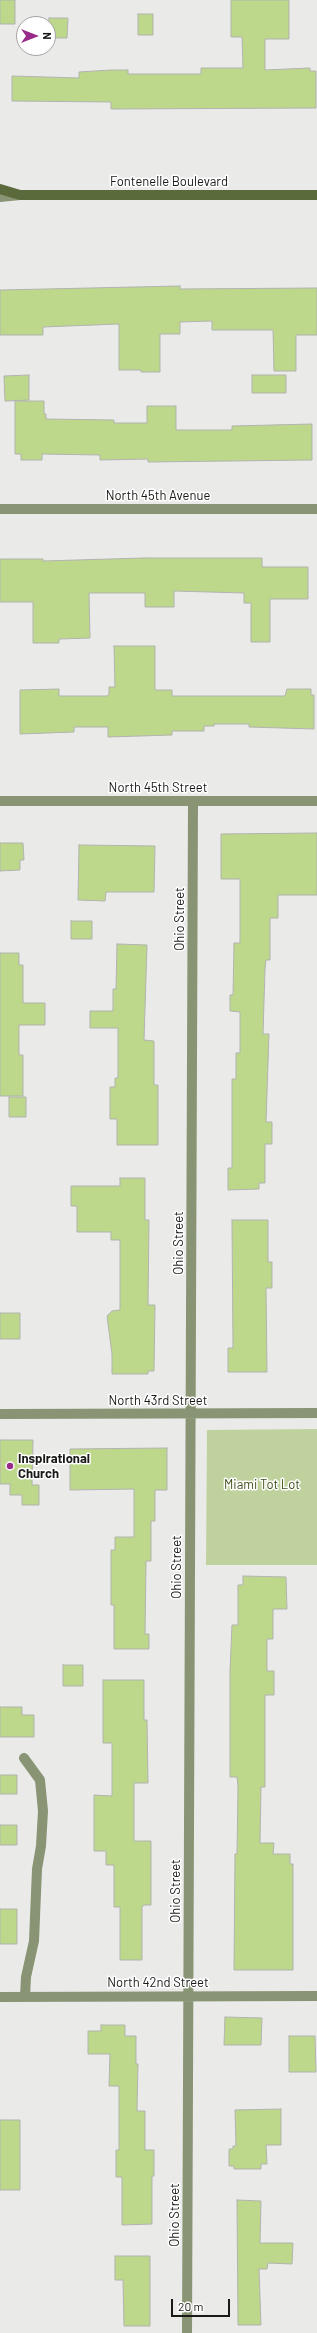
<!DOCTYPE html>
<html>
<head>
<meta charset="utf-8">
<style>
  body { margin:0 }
  #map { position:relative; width:317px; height:2333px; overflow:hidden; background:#eaebe8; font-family:Barlow,sans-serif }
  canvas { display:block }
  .north { position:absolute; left:16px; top:16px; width:40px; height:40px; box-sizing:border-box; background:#fff; border:1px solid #a3a3a3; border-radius:50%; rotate:90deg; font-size:11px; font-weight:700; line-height:16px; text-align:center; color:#191918 }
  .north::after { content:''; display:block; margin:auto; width:14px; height:18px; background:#992b8a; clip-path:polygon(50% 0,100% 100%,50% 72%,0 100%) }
  .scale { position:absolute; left:171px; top:2299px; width:59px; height:18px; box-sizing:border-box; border:2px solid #191918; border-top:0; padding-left:5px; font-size:12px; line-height:14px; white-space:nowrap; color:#191918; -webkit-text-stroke:3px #fff; paint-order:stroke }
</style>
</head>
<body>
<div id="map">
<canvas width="317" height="2333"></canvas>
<div class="north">N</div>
<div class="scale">20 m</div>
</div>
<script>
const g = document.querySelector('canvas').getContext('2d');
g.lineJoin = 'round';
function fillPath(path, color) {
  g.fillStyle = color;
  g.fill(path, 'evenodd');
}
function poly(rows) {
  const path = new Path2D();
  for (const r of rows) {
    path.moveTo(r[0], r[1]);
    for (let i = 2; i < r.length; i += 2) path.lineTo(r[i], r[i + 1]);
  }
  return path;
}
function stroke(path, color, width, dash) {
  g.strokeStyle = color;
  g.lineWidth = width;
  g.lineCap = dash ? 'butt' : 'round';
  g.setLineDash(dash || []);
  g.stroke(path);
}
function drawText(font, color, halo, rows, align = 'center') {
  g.font = font + ' Barlow,sans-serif';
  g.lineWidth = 3;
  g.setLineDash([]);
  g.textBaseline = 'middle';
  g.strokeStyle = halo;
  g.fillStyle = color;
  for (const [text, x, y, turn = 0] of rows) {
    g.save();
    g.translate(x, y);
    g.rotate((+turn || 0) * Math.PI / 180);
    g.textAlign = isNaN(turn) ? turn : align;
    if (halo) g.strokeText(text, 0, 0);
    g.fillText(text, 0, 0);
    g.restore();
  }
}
const green = poly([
  [317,1429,317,1565,206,1565,207,1430]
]);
const building = poly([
  [0,0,15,0,15,24,0,24,0,0],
  [231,0,289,0,289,39,265,39,265,70,310,68,310,71,316,71,316,108,111,109,111,102,12,101,12,76,79,78,79,72,111,70,128,70,128,74,201,74,201,68,243,68,242,37,231,37,231,0],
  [138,14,153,14,153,35,138,35,138,14],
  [49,18,68,18,67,38,48,38,49,18],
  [180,286,180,289,317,288,317,335,296,335,296,371,274,371,273,330,212,330,212,321,180,322,180,334,160,334,160,372,141,372,141,370,119,370,119,324,43,327,43,335,0,335,0,290,180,286],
  [29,375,29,400,5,401,4,376,29,375],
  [252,375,286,375,286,393,252,393,252,375],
  [15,401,44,401,44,414,46,414,46,419,114,420,114,423,147,423,147,406,176,406,176,430,232,430,232,426,312,424,312,460,148,462,148,459,100,460,100,455,42,454,42,460,21,460,21,454,15,454,15,401],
  [144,558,262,558,262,567,308,567,308,599,270,599,270,642,251,642,251,603,244,603,244,593,174,591,174,607,145,607,145,593,89,593,90,638,59,639,59,643,33,643,33,602,0,602,0,559,43,559,43,561,144,558],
  [114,646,155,646,155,690,172,690,172,696,285,696,287,689,311,689,311,695,314,695,314,729,249,727,249,724,214,724,214,726,204,726,204,731,172,731,172,735,108,737,108,727,74,727,74,732,20,734,20,690,59,689,59,696,107,696,109,694,109,687,115,687,114,646],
  [317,833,317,895,278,895,278,918,270,918,270,960,266,960,265,969,263,1034,269,1034,266,1122,272,1122,272,1144,265,1144,265,1183,259,1183,259,1189,228,1190,228,1168,232,1168,232,1079,236,1079,236,1053,240,1053,240,1012,230,1011,230,995,233,995,234,943,240,943,240,879,221,879,221,834,317,833],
  [0,843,23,843,24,860,20,860,20,870,0,871,0,843],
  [79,845,155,846,154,892,106,892,105,901,78,900,79,845],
  [71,921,92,921,92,939,71,939,71,921],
  [117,944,147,945,144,1040,154,1041,154,1085,158,1085,158,1145,117,1145,117,1119,110,1119,110,1087,115,1087,115,1078,118,1078,118,1028,90,1028,90,1011,113,1011,113,989,116,989,117,944],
  [0,953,19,953,19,965,23,965,23,1003,45,1003,45,1025,19,1025,19,1055,23,1055,23,1096,0,1096,0,953],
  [9,1097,26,1097,26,1117,9,1117,9,1097],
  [120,1178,145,1178,145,1220,149,1220,148,1305,155,1305,154,1371,148,1371,148,1374,112,1374,112,1354,107,1316,112,1311,120,1310,120,1240,111,1240,111,1232,77,1232,77,1206,71,1206,71,1186,120,1186,120,1178],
  [232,1220,268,1220,268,1262,272,1262,272,1288,266,1288,267,1372,228,1372,228,1348,233,1348,232,1220],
  [0,1313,20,1313,20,1339,0,1339,0,1313],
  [0,1440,33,1440,32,1485,39,1485,39,1505,22,1505,22,1495,10,1495,10,1484,0,1484,0,1440],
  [167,1448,167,1490,155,1490,155,1521,151,1521,151,1561,146,1561,145,1634,149,1634,149,1649,114,1649,114,1605,111,1605,111,1550,115,1550,115,1537,134,1537,134,1489,70,1490,70,1449,167,1448],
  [243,1576,286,1577,287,1609,273,1609,273,1639,267,1639,267,1671,274,1671,274,1695,265,1695,265,1787,261,1787,260,1843,274,1843,273,1854,290,1854,290,1864,293,1864,293,1970,234,1970,235,1854,237,1854,238,1787,237,1777,230,1777,230,1671,232,1625,238,1625,238,1585,243,1585,243,1576],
  [63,1665,83,1665,83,1686,63,1686,63,1665],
  [103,1680,144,1680,144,1720,147,1720,148,1783,134,1783,134,1841,151,1841,151,1905,144,1905,142,1907,142,1960,120,1960,120,1907,114,1907,114,1865,106,1865,106,1851,94,1851,94,1795,112,1796,112,1743,103,1743,103,1680],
  [0,1707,22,1707,22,1715,34,1715,34,1737,0,1737,0,1707],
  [0,1775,17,1775,17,1794,0,1794,0,1775],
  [0,1825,17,1825,17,1845,0,1845,0,1825],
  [0,1909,17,1909,17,1944,0,1944,0,1909],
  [225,2017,262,2018,261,2045,224,2045,225,2017],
  [101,2025,125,2025,125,2036,136,2036,136,2064,138,2064,137,2111,145,2111,145,2150,154,2150,154,2176,152,2176,152,2224,122,2225,122,2177,116,2177,116,2150,119,2150,119,2086,109,2086,110,2054,88,2054,88,2031,101,2031,101,2025],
  [289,2036,315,2036,316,2072,289,2072,289,2036],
  [281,2109,281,2145,266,2145,267,2164,261,2164,261,2169,234,2169,234,2166,229,2166,229,2149,233,2149,233,2146,236,2146,235,2110,281,2109],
  [0,2120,20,2120,20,2190,0,2190,0,2120],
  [237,2200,261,2201,260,2243,293,2243,292,2264,268,2263,267,2269,259,2269,261,2325,238,2325,237,2200],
  [115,2256,150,2256,150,2326,124,2326,123,2280,115,2280,115,2256]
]);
const street = poly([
  [0,197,20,195],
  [0,509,317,509],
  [0,801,317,801],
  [0,1414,317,1413],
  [24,1758,40,1780,43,1811,41,1846,37,1869,34,1941,26,1977,25,1997],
  [0,1997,317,1996],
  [187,2333,193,801]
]);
const secondary = poly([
  [0,189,20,195,317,195]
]);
const markers = [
  [10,1466,4,"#992b8a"]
];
const streetNames = [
  ["Fontenelle Boulevard",169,182],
  ["North 45th Avenue",158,496],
  ["North 45th Street",158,788],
  ["Ohio Street",180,919,-90],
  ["Ohio Street",179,1243,-90],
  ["North 43rd Street",158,1401],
  ["Ohio Street",177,1567,-90],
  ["Ohio Street",176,1891,-90],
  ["North 42nd Street",158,1983],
  ["Ohio Street",175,2215,-90]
];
const poiNames = [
  ["Inspirational",18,1459],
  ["Church",18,1474]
];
const parkNames = [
  ["Miami Tot Lot",262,1485]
];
fillPath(green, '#bfd29e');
fillPath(building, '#bed88b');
stroke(building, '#b1b3af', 1);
stroke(street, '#889474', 10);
stroke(secondary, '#5a6a3b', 10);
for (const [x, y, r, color] of markers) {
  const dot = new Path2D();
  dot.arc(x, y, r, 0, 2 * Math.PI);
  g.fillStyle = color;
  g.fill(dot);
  stroke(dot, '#fff', 1.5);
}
drawText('13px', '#191918', '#fff', streetNames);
drawText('bold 13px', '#191918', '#fff', poiNames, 'left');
drawText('13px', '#3f4f18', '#fff', parkNames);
</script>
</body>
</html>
